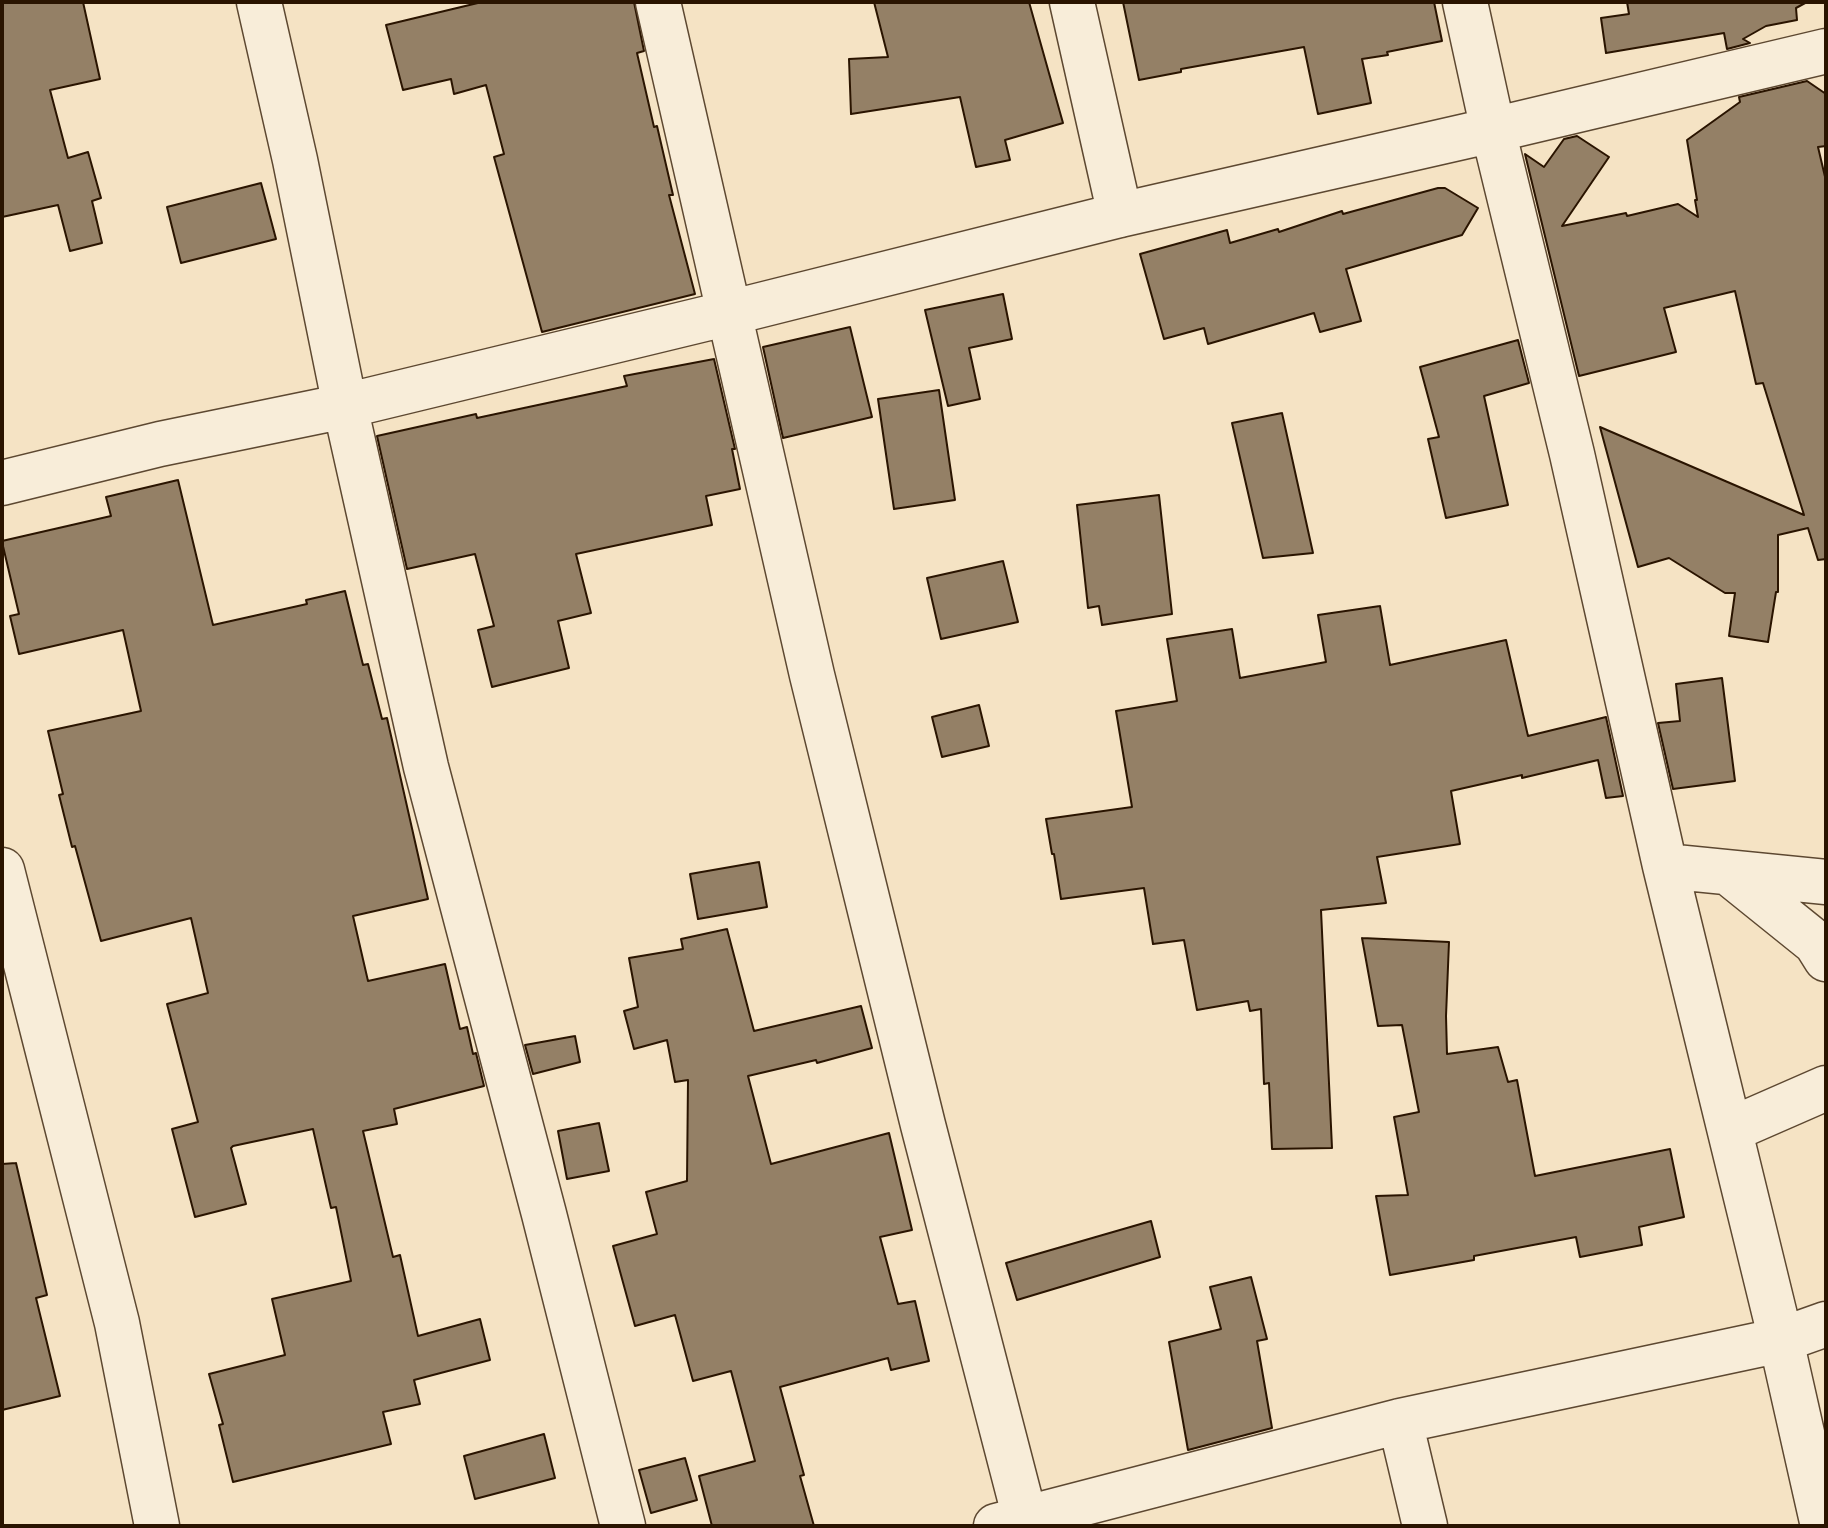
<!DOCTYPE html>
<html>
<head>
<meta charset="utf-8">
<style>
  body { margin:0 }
  #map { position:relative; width:1828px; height:1528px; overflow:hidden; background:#f5e3c4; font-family:"IM FELL Double Pica",serif }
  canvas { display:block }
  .frame { position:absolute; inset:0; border:4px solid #2a1400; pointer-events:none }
</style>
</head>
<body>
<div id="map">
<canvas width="1828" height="1528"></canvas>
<div class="frame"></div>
</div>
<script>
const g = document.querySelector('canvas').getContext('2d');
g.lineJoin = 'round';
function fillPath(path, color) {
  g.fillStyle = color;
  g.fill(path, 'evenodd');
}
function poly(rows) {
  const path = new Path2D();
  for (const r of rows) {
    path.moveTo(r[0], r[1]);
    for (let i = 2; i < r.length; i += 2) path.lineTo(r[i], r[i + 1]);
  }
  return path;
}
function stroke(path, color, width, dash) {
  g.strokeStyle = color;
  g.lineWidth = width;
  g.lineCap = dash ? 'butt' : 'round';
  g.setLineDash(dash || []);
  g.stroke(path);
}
const building = poly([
  [2,2,83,2,100,79,50,90,68,158,88,152,101,198,92,201,102,243,70,251,58,205,2,217,2,2],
  [482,2,634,2,644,51,637,53,654,127,657,126,673,195,669,195,695,294,542,332,494,157,504,154,486,85,454,94,451,79,403,90,386,25,482,2],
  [874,2,1029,2,1063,123,1005,140,1010,160,976,167,960,97,851,114,849,59,888,57,874,2],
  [1123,2,1434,2,1442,41,1387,52,1388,55,1362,59,1371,103,1318,114,1304,47,1181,69,1181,72,1139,80,1123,2],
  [1627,2,1807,2,1796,8,1797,20,1766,26,1743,39,1750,43,1727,49,1724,33,1606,53,1601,18,1629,14,1627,2],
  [1807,81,1826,94,1826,146,1818,147,1826,181,1826,559,1818,560,1808,528,1778,535,1778,592,1776,592,1768,642,1729,636,1735,593,1725,593,1669,558,1638,567,1600,427,1804,515,1763,383,1756,384,1735,291,1664,308,1676,352,1579,376,1525,154,1544,167,1564,139,1577,136,1609,157,1562,226,1626,213,1627,216,1678,204,1698,217,1695,200,1697,200,1687,140,1740,102,1739,97,1807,81],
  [261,183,276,239,181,263,167,207,261,183],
  [1438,188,1445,188,1478,208,1462,235,1346,269,1361,321,1320,332,1314,313,1208,344,1204,328,1164,339,1140,254,1227,230,1230,243,1278,229,1279,232,1342,211,1343,214,1438,188],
  [1003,294,1012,339,969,348,980,399,948,406,925,310,1003,294],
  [850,327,872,417,783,438,763,347,850,327],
  [1518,340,1529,383,1484,396,1508,505,1446,518,1428,439,1439,437,1420,367,1518,340],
  [714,359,735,449,732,449,740,489,706,496,712,525,576,554,591,613,558,621,569,668,492,687,478,630,494,626,475,554,407,569,377,436,476,414,477,418,627,386,624,376,714,359],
  [939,390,955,500,894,509,878,399,939,390],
  [1282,413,1313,553,1263,558,1232,423,1282,413],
  [178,480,213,625,307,604,306,600,345,591,363,665,368,664,382,719,387,718,428,899,353,916,368,981,445,964,460,1029,467,1027,473,1054,476,1053,484,1086,394,1109,397,1124,363,1131,393,1257,400,1255,418,1336,480,1319,490,1360,414,1380,420,1404,383,1412,391,1444,233,1482,219,1425,223,1424,209,1374,285,1355,272,1299,351,1281,336,1207,331,1208,313,1129,233,1146,231,1148,246,1204,195,1217,172,1129,198,1122,167,1004,208,993,191,918,101,941,75,846,72,847,59,795,63,794,48,731,141,711,123,630,19,654,10,616,19,614,2,542,2,541,111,516,106,497,178,480],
  [1159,495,1172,614,1102,625,1099,606,1088,608,1077,505,1159,495],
  [1003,561,1018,622,941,639,927,578,1003,561],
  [1380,606,1390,665,1506,640,1528,736,1606,717,1623,796,1606,798,1598,760,1522,778,1522,775,1451,791,1460,844,1377,857,1386,903,1321,910,1332,1148,1272,1149,1269,1083,1264,1084,1261,1009,1250,1011,1248,1001,1197,1010,1184,940,1153,944,1144,888,1061,899,1054,854,1052,854,1046,819,1132,807,1116,711,1177,701,1167,639,1232,629,1240,678,1326,662,1318,615,1380,606],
  [1722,678,1735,781,1673,789,1658,723,1680,721,1676,684,1722,678],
  [979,705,989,746,942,757,932,717,979,705],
  [759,862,767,907,698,919,690,874,759,862],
  [727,929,754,1031,861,1006,872,1048,817,1063,816,1060,748,1076,771,1164,889,1133,912,1230,880,1237,898,1304,915,1301,929,1361,891,1370,888,1358,780,1387,804,1475,800,1476,814,1526,712,1526,699,1476,755,1461,731,1371,693,1381,675,1315,635,1326,613,1246,657,1234,646,1192,687,1181,688,1080,675,1082,667,1040,634,1049,624,1011,638,1007,629,958,683,949,681,939,727,929],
  [1362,938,1449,942,1446,1016,1447,1054,1498,1047,1508,1082,1517,1080,1535,1176,1670,1149,1684,1217,1639,1227,1642,1245,1580,1257,1576,1237,1474,1256,1474,1260,1390,1275,1376,1196,1408,1195,1394,1117,1419,1112,1402,1025,1378,1026,1362,938],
  [575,1036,580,1062,533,1074,525,1045,575,1036],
  [599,1123,609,1171,567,1179,558,1131,599,1123],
  [16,1163,47,1295,36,1298,60,1396,2,1410,2,1164,16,1163],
  [1151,1221,1160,1257,1017,1300,1006,1263,1151,1221],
  [1251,1277,1267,1339,1257,1341,1272,1428,1188,1450,1169,1342,1221,1329,1210,1287,1251,1277],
  [544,1434,555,1478,475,1499,464,1456,544,1434],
  [685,1458,697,1500,651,1513,639,1470,685,1458]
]);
const minor = poly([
  [259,2,295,160,345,406,426,767,544,1214,623,1526],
  [658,2,812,675,923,1125,1027,1526],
  [1072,2,1120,215],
  [1465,2,1493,130,1572,454,1665,866,1781,1340,1823,1526],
  [2,483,160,444,345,406,729,313,1120,215,1493,130,1826,51],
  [1665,866,1826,882],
  [2,870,117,1323,157,1526],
  [1729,873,1816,943,1826,959],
  [1730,1130,1826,1088],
  [1400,1421,1425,1526],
  [996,1526,1400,1421,1781,1340,1826,1324]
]);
fillPath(building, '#948066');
stroke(building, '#2a1400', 2);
stroke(minor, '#5d4831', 47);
stroke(minor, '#f8edd9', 44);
</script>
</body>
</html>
